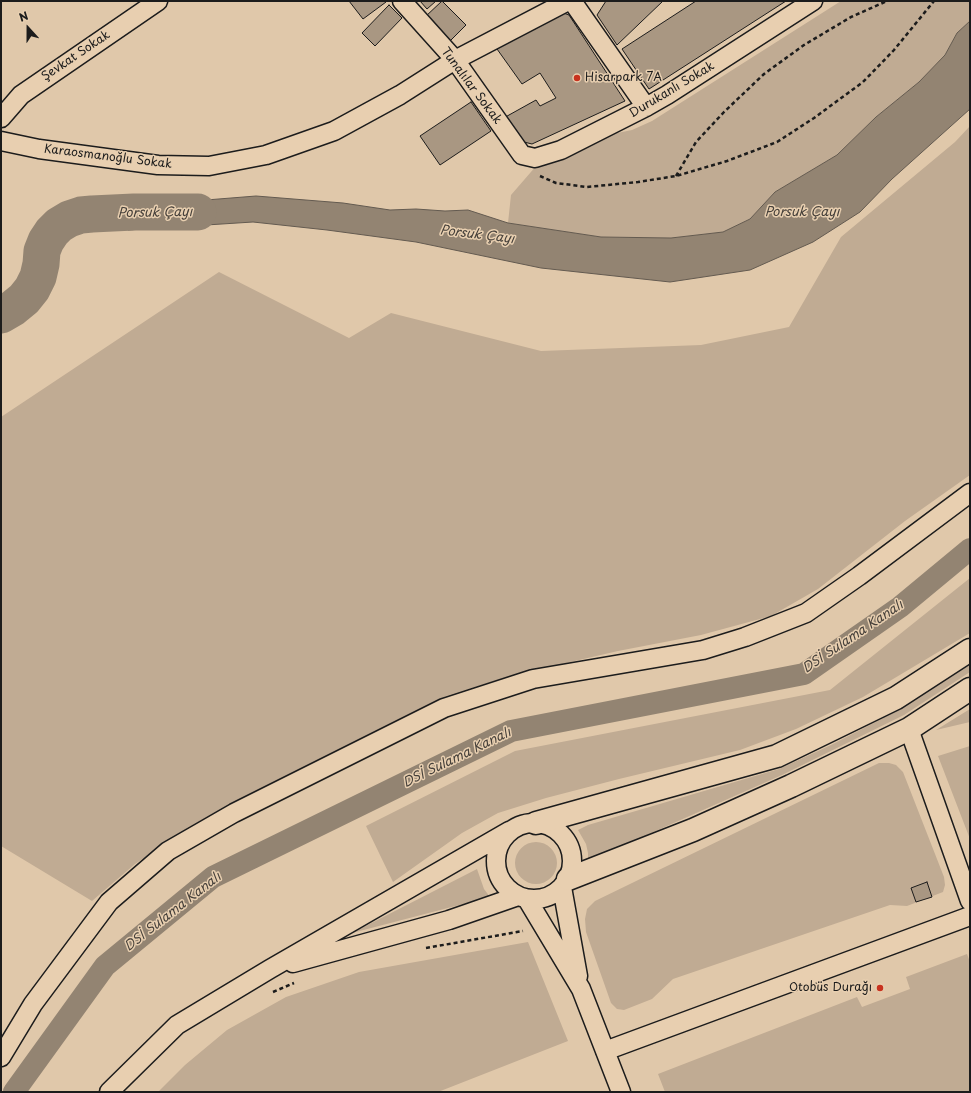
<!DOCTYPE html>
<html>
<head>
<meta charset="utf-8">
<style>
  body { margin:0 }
  #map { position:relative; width:971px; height:1093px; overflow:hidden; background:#e0c8aa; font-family:"Playpen Sans",sans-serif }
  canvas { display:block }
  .frame { position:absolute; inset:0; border:2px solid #1c1c1c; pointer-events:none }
  .north { position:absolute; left:8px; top:8px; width:40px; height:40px; -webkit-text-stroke:3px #e8cfb0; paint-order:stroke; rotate:339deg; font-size:11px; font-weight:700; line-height:16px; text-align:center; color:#1c1c1c }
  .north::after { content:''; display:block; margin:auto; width:14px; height:18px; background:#1c1c1c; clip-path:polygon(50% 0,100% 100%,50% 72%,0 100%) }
</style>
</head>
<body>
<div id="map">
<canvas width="971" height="1093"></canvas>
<div class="frame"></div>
<div class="north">N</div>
</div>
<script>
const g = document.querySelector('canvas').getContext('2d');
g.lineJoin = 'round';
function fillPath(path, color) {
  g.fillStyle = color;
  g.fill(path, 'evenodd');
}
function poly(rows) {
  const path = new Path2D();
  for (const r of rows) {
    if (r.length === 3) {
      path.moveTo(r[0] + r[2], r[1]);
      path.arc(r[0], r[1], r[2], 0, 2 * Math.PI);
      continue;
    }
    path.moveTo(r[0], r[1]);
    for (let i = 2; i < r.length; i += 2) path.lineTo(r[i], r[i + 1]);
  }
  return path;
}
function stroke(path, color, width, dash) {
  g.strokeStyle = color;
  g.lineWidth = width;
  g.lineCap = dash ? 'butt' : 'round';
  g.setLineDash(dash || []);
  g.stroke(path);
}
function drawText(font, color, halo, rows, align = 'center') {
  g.font = font + ' "Playpen Sans",sans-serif';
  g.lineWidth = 3;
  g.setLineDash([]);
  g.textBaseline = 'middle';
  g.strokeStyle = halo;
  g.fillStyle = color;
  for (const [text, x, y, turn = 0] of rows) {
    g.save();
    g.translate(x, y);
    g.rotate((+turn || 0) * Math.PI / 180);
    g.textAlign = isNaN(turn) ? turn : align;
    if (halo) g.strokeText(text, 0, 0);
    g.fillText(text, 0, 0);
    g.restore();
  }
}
const green = poly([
  [841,1,970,1,970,21,957,33,945,55,919,82,876,117,837,155,775,192,750,219,723,232,671,238,601,237,508,223,511,195,537,165,617,133,632,130,652,121],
  [970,126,970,475,905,521,818,589,771,616,701,635,618,651,510,676,446,696,189,827,135,864,92,901,1,846,1,417,219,272,349,338,391,313,541,351,701,345,789,327,841,237,955,142],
  [970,578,970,633,863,697,796,729,740,750,619,779,546,798,498,813,462,833,393,882,366,826,515,751,830,690],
  [970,664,970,672,904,715,782,775,588,861,588,853,586,844,578,830,588,825,779,769,831,745,901,709],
  [970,709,970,722,936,730],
  [970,746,970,839,938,756],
  [879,763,889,763,896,765,903,772,944,877,945,885,943,892,907,906,890,905,673,979,652,999,624,1010,617,1009,611,1003,586,932,585,919,587,909,595,901],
  [536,863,21],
  [477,869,484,889,490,897,352,933],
  [528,942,568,1041,438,1092,158,1092,185,1065,227,1030,286,997,359,972],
  [967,954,970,962,970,1092,665,1092,658,1074,857,997,862,1007,910,989,906,977]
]);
const water = poly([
  [970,21,970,109,892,179,860,212,813,242,750,270,670,282,541,268,416,242,327,230,253,222,128,230,124,219,181,202,256,196,343,203,390,210,416,209,445,211,468,210,508,223,601,237,671,238,723,232,750,219,775,192,837,155,876,117,919,82,945,55,957,33,970,21]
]);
const canal = poly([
  [14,1092,105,966,213,877,511,731,804,674,900,607,970,549]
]);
const river = poly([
  [1,315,13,308,24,299,32,289,38,277,41,264,42,251,46,241,52,232,59,225,69,219,81,215,92,214,134,212,198,212]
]);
const building = poly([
  [349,1,385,1,386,2,363,19,349,1],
  [420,1,436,1,427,9,420,1],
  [442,1,466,25,449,42,425,17,442,1],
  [606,1,663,1,617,45,597,15,606,1],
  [696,1,786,1,649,89,622,49,696,1],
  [389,5,402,18,375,46,362,33,389,5],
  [558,11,569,15,625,101,532,144,512,139,500,120,536,100,540,106,556,98,540,73,522,84,497,49,500,41,558,11],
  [471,102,491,131,440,165,420,136,471,102],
  [927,882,932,897,916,902,911,888,927,882]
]);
const path = poly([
  [540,176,556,183,587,187,638,182,676,176,727,161,777,142,814,118,863,82,894,50,934,1],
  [676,176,696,142,724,112,764,74,804,45,851,17,887,1],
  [426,948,523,931],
  [273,992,294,983]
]);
const minor = poly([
  [402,1,455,60,522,155,535,158,561,150,646,107,667,95,813,1],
  [572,1,646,107],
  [1,118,21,95,158,1],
  [1,141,39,149,158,165,209,166,266,155,334,131,400,95,455,60,568,1],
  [909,729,970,901],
  [534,861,38],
  [562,887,578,976],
  [527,899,581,989,621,1092],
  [293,963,449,920,518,896],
  [605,1051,970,916],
  [1,1057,33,1004,109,902,168,851,234,813,444,708,533,679,703,650,745,637,806,613,859,576,970,493],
  [109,1092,177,1025,270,969,509,831]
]);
const tertiary = poly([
  [536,823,777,756,896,698,970,650],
  [568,879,693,830,791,786,909,729,970,689]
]);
const markers = [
  [577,78,4,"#c8321e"],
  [880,988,4,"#c8321e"]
];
const streetNames = [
  ["Şevkat Sokak",76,56,-34],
  ["Tunalılar Sokak",471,86,53],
  ["Durukanlı Sokak",672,90,-31],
  ["Karaosmanoğlu Sokak",108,157,7]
];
const poiNames = [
  ["Hisarpark 7A",585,78],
  ["Otobüs Durağı",872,988,"right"]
];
const waterNames = [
  ["Porsuk Çayı",802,212],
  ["Porsuk Çayı",155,213,-1],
  ["Porsuk Çayı",477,235,7],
  ["DSİ Sulama Kanalı",853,637,-34],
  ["DSİ Sulama Kanalı",457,758,-26],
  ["DSİ Sulama Kanalı",173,912,-38]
];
fillPath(green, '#c0ab93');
fillPath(water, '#938472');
stroke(water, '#635a50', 1);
stroke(canal, '#938472', 22);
stroke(river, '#938472', 37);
fillPath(building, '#a99782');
stroke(building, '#1c1c1c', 1);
stroke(minor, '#1c1c1c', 21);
stroke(tertiary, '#1c1c1c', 25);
stroke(path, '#1c1c1c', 2.5, [4, 3]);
stroke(minor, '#e8cfb0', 18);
stroke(tertiary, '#e8cfb0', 22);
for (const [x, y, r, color] of markers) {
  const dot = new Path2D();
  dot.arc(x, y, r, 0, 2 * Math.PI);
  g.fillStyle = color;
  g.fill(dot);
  stroke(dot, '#e8cfb0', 1.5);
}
drawText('12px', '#1c1c1c', '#e8cfb0', streetNames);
drawText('12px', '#1c1c1c', '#e8cfb0', poiNames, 'left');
drawText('italic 13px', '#46403a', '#e8cfb0', waterNames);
</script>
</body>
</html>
